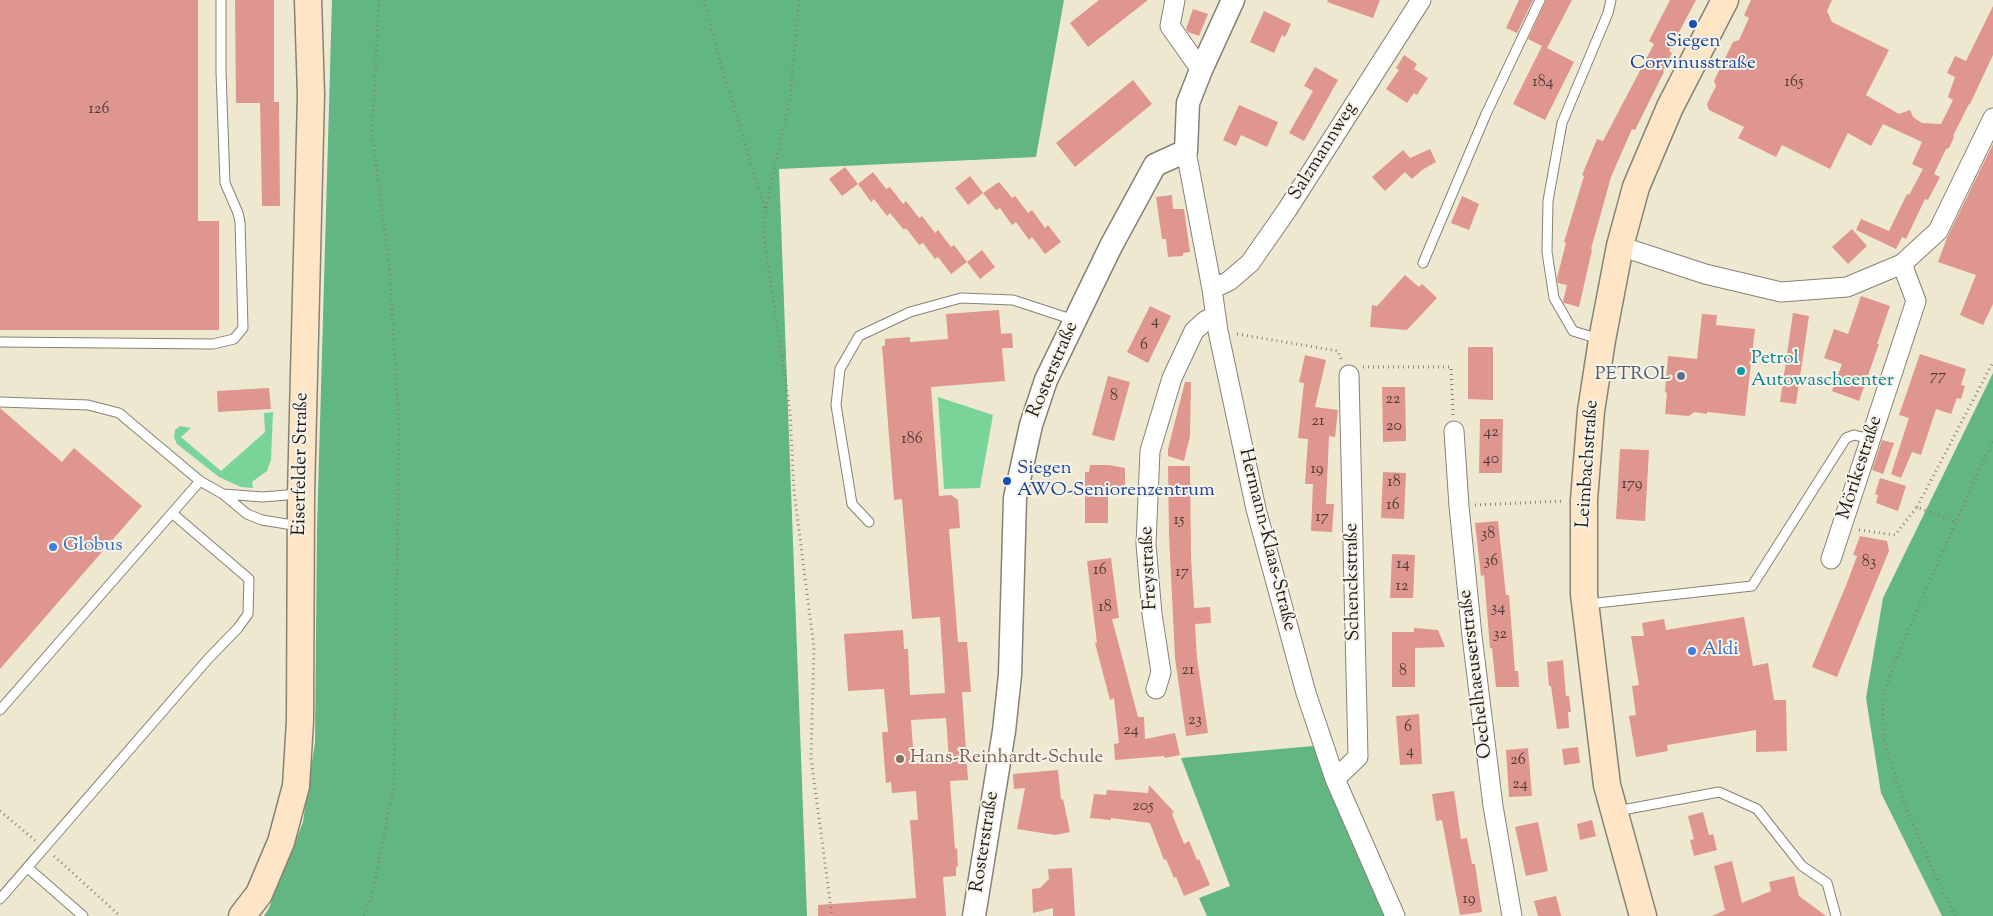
<!DOCTYPE html>
<html>
<head>
<meta charset="utf-8">
<style>
  body { margin:0 }
  canvas { display:block; background:#efe8d0 }
</style>
</head>
<body>
<canvas width="1993" height="916"></canvas>
<script>
const g = document.querySelector('canvas').getContext('2d');
g.lineJoin = 'round';
function fillPath(path, color) {
  g.fillStyle = color;
  g.fill(path, 'evenodd');
}
function poly(rows) {
  const path = new Path2D();
  for (const r of rows) {
    path.moveTo(r[0], r[1]);
    for (let i = 2; i < r.length; i += 2) path.lineTo(r[i], r[i + 1]);
  }
  return path;
}
function stroke(path, color, width, dash) {
  g.strokeStyle = color;
  g.lineWidth = width;
  g.lineCap = dash ? 'butt' : 'round';
  g.setLineDash(dash || []);
  g.stroke(path);
}
function drawText(font, color, halo, rows, align = 'center') {
  g.font = font + ' "Sorts Mill Goudy",serif';
  g.lineWidth = 4;
  g.setLineDash([]);
  g.textBaseline = 'middle';
  g.strokeStyle = halo;
  g.fillStyle = color;
  for (const [text, x, y, turn = 0] of rows) {
    g.save();
    g.translate(x, y);
    g.rotate((+turn || 0) * Math.PI / 180);
    g.textAlign = isNaN(turn) ? turn : align;
    if (halo) g.strokeText(text, 0, 0);
    g.fillText(text, 0, 0);
    g.restore();
  }
}
const green = poly([
  [938,397,993,415,980,488,944,489],
  [273,412,271,460,267,471,252,482,253,488,241,487,219,477,177,444,174,437,175,430,180,426,191,428,181,437,221,471,265,432,264,413]
]);
const forest = poly([
  [332,0,1064,0,1036,157,779,169,807,916,264,916,269,908,303,822,315,742,317,529],
  [1993,373,1993,916,1942,916,1881,793,1866,698,1883,598],
  [1313,746,1392,916,1207,916,1199,898,1230,886,1181,758]
]);
const building = poly([
  [0,0,198,0,198,221,219,221,219,330,0,330],
  [235,0,274,0,274,102,279,102,280,206,262,206,260,103,236,103],
  [1099,0,1148,0,1088,47,1070,23],
  [1328,0,1380,0,1373,18,1327,2],
  [1519,0,1533,0,1517,33,1506,28],
  [1546,0,1572,0,1547,48,1574,62,1545,120,1513,104,1542,46,1528,39],
  [1670,0,1696,0,1669,51,1672,53,1663,71,1664,72,1635,130,1632,129,1611,177,1591,249,1592,250,1579,307,1564,303,1563,301,1567,285,1558,283,1557,278,1566,243,1564,242,1584,176,1582,175,1597,139,1603,141,1654,44,1649,41],
  [1751,0,1832,0,1827,11,1832,22,1889,50,1866,95,1899,114,1910,110,1913,117,1922,123,1941,124,1953,100,1948,97,1955,77,1947,73,1955,56,1966,61,1993,6,1993,55,1970,104,1969,104,1953,136,1954,137,1949,148,1946,149,1934,174,1940,177,1928,200,1925,199,1906,239,1902,237,1896,249,1856,230,1861,219,1889,231,1907,194,1909,195,1923,169,1912,164,1922,142,1883,124,1871,146,1848,133,1830,169,1782,145,1776,157,1738,138,1744,127,1709,110,1707,104,1716,86,1714,81,1733,42,1739,40,1749,18,1744,15],
  [1193,9,1208,14,1199,36,1188,32,1186,29],
  [1264,11,1291,24,1285,37,1282,35,1274,53,1250,42],
  [1404,55,1417,64,1414,69,1428,78,1417,95,1414,93,1407,103,1386,89,1399,70,1396,68],
  [1315,67,1338,80,1304,141,1289,133,1313,91,1304,86],
  [1133,80,1152,104,1075,167,1056,143],
  [1239,105,1278,122,1267,147,1241,135,1236,146,1223,140],
  [1993,144,1993,304,1983,325,1960,315,1976,275,1938,262,1947,238],
  [1430,149,1436,162,1422,170,1412,179,1405,172,1385,191,1372,177,1403,150,1410,158],
  [845,167,858,184,842,196,829,179],
  [873,172,886,189,890,187,903,204,906,201,919,218,922,216,935,233,938,230,951,247,954,245,967,262,951,274,938,257,935,259,923,243,919,245,906,228,904,230,890,213,887,216,874,199,871,202,858,184],
  [970,176,983,193,968,205,955,188],
  [999,182,1012,198,1015,196,1028,213,1032,210,1045,228,1048,225,1061,242,1045,254,1032,237,1029,240,1016,222,1012,225,1000,208,996,210,983,193],
  [1172,195,1173,209,1184,209,1190,252,1183,253,1183,256,1168,257,1166,239,1162,239,1156,197],
  [1462,196,1479,204,1469,230,1451,223],
  [1852,229,1867,246,1848,264,1832,247],
  [982,250,995,267,980,279,967,262],
  [1405,275,1419,287,1422,284,1437,298,1407,330,1370,327,1372,305,1377,306],
  [1861,296,1890,306,1877,344,1879,344,1859,401,1832,391,1842,364,1824,358,1834,329,1848,334],
  [1150,306,1171,316,1148,363,1127,352],
  [999,310,1001,334,1012,333,1013,348,1002,348,1005,381,931,387,939,496,951,495,958,500,960,528,949,529,958,642,967,642,971,692,962,692,968,780,950,781,955,849,957,848,958,866,956,867,956,876,943,877,946,916,818,916,818,905,916,898,910,820,918,820,916,791,892,793,891,782,886,783,882,732,888,732,884,689,848,691,844,634,903,630,904,649,908,649,910,695,945,693,940,617,912,619,902,499,894,500,882,346,885,346,885,339,910,337,910,342,948,339,946,314],
  [946,718,949,759,914,761,911,720],
  [1793,313,1809,316,1796,404,1780,402],
  [1702,314,1717,315,1716,325,1755,329,1745,416,1707,412,1707,414,1694,412,1689,416,1665,414,1667,393,1665,392,1668,356,1697,359],
  [1468,347,1493,347,1493,400,1468,399],
  [1920,354,1966,369,1961,385,1965,386,1961,399,1957,398,1951,414,1936,409,1921,455,1912,452,1901,478,1891,474,1909,418,1899,415],
  [1305,355,1326,360,1315,407,1338,410,1335,437,1329,436,1326,504,1334,504,1332,532,1311,531,1313,484,1305,484,1308,439,1298,438,1304,383,1299,382],
  [1108,376,1130,382,1114,441,1092,435],
  [1185,382,1191,382,1190,436,1184,461,1168,456,1168,449],
  [1382,387,1405,387,1406,441,1383,442],
  [269,388,271,409,218,412,217,391],
  [0,408,62,462,74,448,142,506,0,669],
  [1480,419,1503,419,1502,473,1479,473],
  [1882,440,1894,443,1883,474,1872,470],
  [1620,449,1649,450,1645,521,1616,519],
  [1090,465,1109,465,1125,468,1125,490,1108,490,1108,523,1085,523,1085,472,1089,472],
  [1168,466,1190,466,1191,558,1194,608,1210,607,1211,623,1195,624,1197,658,1208,733,1186,736,1175,658,1169,534],
  [1383,472,1406,473,1404,519,1381,518],
  [1880,478,1906,486,1898,511,1876,503,1878,495,1875,494],
  [1498,521,1506,595,1509,595,1515,671,1518,671,1519,687,1496,687,1492,648,1490,648,1484,575,1481,576,1475,523],
  [1860,536,1887,541,1889,551,1837,677,1812,667,1847,583,1857,556,1853,555],
  [1392,554,1415,555,1413,598,1390,598],
  [1111,558,1119,618,1112,619,1138,717,1144,717,1145,739,1175,733,1180,755,1165,758,1164,756,1115,760,1114,744,1119,743,1114,698,1110,700,1095,643,1097,643,1087,561],
  [1744,617,1753,666,1768,663,1774,700,1786,700,1787,751,1756,752,1756,730,1667,745,1668,751,1636,757,1629,716,1636,715,1632,686,1639,685,1631,636,1644,636,1642,623,1664,619,1666,630],
  [1414,628,1438,630,1445,647,1415,648,1415,687,1392,687,1392,632,1414,632],
  [1563,660,1566,696,1569,696,1571,712,1568,712,1569,728,1557,729,1551,686,1549,686,1547,662],
  [1419,714,1422,764,1400,765,1396,716],
  [1578,747,1580,763,1564,765,1562,749],
  [1528,748,1532,796,1509,797,1506,750],
  [1058,770,1061,800,1063,799,1070,832,1055,835,1017,829,1025,788,1014,789,1013,774],
  [1149,785,1174,812,1172,814,1184,844,1189,841,1197,860,1199,859,1210,885,1184,896,1176,877,1174,878,1166,859,1164,860,1150,823,1111,818,1111,820,1090,818,1094,794,1106,795,1107,790,1148,793],
  [1454,791,1461,839,1467,838,1472,864,1475,864,1482,912,1460,915,1442,820,1436,821,1432,794],
  [1703,812,1709,835,1713,834,1717,850,1694,856,1690,840,1694,839,1688,816],
  [1592,820,1596,836,1580,840,1577,824],
  [1538,822,1548,871,1526,876,1515,827],
  [1732,861,1742,903,1771,891,1769,882,1794,876,1799,896,1826,916,1712,916,1725,910,1714,866],
  [1072,868,1075,916,1053,916,1053,908,1033,913,1032,889,1040,888,1049,879,1048,869],
  [1556,896,1561,916,1538,916,1534,901]
]);
const path = poly([
  [704,0,721,66,765,208],
  [799,0,790,98,766,208,763,232,790,411,794,491,814,648,811,758,832,916],
  [1237,334,1338,351,1341,359],
  [1363,367,1451,367,1453,415],
  [1475,505,1564,501],
  [1917,507,1993,362],
  [1859,530,1895,535,1917,507,1956,523],
  [0,811,36,841],
  [54,856,120,916],
  [364,916,371,899,394,785,399,425,389,263,372,131,379,0],
  [1955,916,1933,870,1902,797,1887,751,1883,732,1883,696,1889,678,1914,616,1993,440]
]);
const service = poly([
  [1423,263,1486,114,1540,0],
  [1599,339,1573,331,1554,298,1547,252,1548,201,1562,123,1608,13,1611,0],
  [0,342,213,344,234,339,243,328,240,222,238,213,225,183,221,72,221,0],
  [0,402,88,405,119,413,200,481,223,494,247,514,262,520,299,526],
  [223,494,263,497,298,494],
  [869,522,852,504,836,405,840,369,859,336,910,312,961,298,1013,300,1074,320],
  [1588,604,1752,586,1846,438,1854,435,1870,439],
  [0,710,200,481],
  [1617,811,1719,792,1757,809,1802,866,1827,883,1836,916],
  [28,868,83,916],
  [0,899,208,659,238,628,248,614,249,579,172,513]
]);
const minor = poly([
  [1175,0,1170,26,1201,70],
  [1186,151,1212,289,1218,331,1256,509,1306,693,1335,779,1395,916],
  [1620,246,1705,274,1781,292,1847,287,1902,264,1938,231,1993,118],
  [1212,289,1229,281,1250,263,1287,210,1421,0],
  [1454,431,1459,506,1472,636,1493,806,1512,916],
  [1831,559,1916,301,1902,264],
  [1156,689,1161,672,1152,614,1146,544,1150,451,1172,378,1194,331,1205,321,1215,316],
  [1335,779,1358,757,1349,375]
]);
const tertiary = poly([
  [974,916,1004,731,1010,675,1015,498,1031,425,1046,380,1111,246,1155,165,1186,151,1188,103,1201,70,1233,0]
]);
const secondary = poly([
  [242,916,259,894,281,842,296,786,300,721,301,494,311,95,308,0],
  [1643,916,1607,785,1584,594,1584,500,1591,411,1602,340,1620,246,1636,187,1670,107,1725,0]
]);
const markers = [
  [1693,24,5,"#1a4fb4"],
  [1741,371,5,"#0f9aa8"],
  [1681,376,5,"#5c6f8a"],
  [1007,481,5,"#1a4fb4"],
  [53,547,5,"#3f7fe0"],
  [1692,651,5,"#3f7fe0"],
  [900,759,5,"#8d6e63"]
];
const numberNames = [
  ["184",1543,83],
  ["165",1794,83],
  ["126",99,110],
  ["4",1155,322],
  ["6",1144,346],
  ["77",1938,377],
  ["8",1114,397],
  ["22",1393,400],
  ["21",1318,422],
  ["20",1394,427],
  ["42",1491,433],
  ["186",912,440],
  ["40",1491,460],
  ["19",1317,470],
  ["18",1394,483],
  ["179",1632,485],
  ["16",1393,506],
  ["17",1322,518],
  ["15",1179,521],
  ["38",1488,535],
  ["36",1491,562],
  ["83",1869,563],
  ["14",1403,565],
  ["16",1100,571],
  ["17",1182,573],
  ["12",1402,587],
  ["18",1105,608],
  ["34",1498,609],
  ["32",1500,635],
  ["21",1188,671],
  ["8",1403,672],
  ["23",1195,721],
  ["6",1408,728],
  ["24",1131,731],
  ["4",1410,752],
  ["26",1518,761],
  ["24",1520,785],
  ["205",1143,807],
  ["19",1469,900]
];
const transitNames = [
  ["Siegen",1693,43],
  ["Corvinusstraße",1693,65],
  ["Siegen",1017,470,"left"],
  ["AWO-Seniorenzentrum",1017,492,"left"]
];
const streetNames = [
  ["Salzmannweg",1324,152,-58],
  ["Rosterstraße",1054,370,-67],
  ["Eiserfelder Straße",302,464,-89],
  ["Leimbachstraße",1589,464,-86],
  ["Mörikestraße",1861,468,-72],
  ["Hermann-Klaas-Straße",1266,540,76],
  ["Freystraße",1150,568,-93],
  ["Schenckstraße",1354,582,-91],
  ["Oechelhaeuserstraße",1477,674,-97],
  ["Rosterstraße",986,842,-81]
];
const cultureNames = [
  ["Petrol",1751,360],
  ["Autowaschcenter",1751,382]
];
const serviceNames = [
  ["PETROL",1671,376]
];
const shopNames = [
  ["Globus",63,547],
  ["Aldi",1702,651]
];
const educationNames = [
  ["Hans-Reinhardt-Schule",910,759]
];
fillPath(green, '#79d49a');
fillPath(forest, '#62b682');
fillPath(building, '#de968e');
stroke(service, '#868276', 11);
stroke(minor, '#868276', 21);
stroke(tertiary, '#868276', 25);
stroke(secondary, '#868276', 29);
stroke(path, '#868276', 3, [1, 4]);
stroke(service, '#fff', 9);
stroke(minor, '#fff', 19);
stroke(tertiary, '#fff', 22);
stroke(secondary, '#fde5c5', 26);
for (const [x, y, r, color] of markers) {
  const dot = new Path2D();
  dot.arc(x, y, r, 0, 2 * Math.PI);
  g.fillStyle = color;
  g.fill(dot);
  stroke(dot, '#f7f3e8', 2);
}
drawText('16px', '#4c3a38', null, numberNames);
drawText('19px', '#164399', '#f7f3e8', transitNames);
drawText('19px', '#1c1c1c', '#f7f3e8', streetNames);
drawText('19px', '#0d838f', '#f7f3e8', cultureNames, 'left');
drawText('19px', '#4e5e75', '#f7f3e8', serviceNames, 'right');
drawText('19px', '#366cbe', '#f7f3e8', shopNames, 'left');
drawText('19px', '#785e54', '#f7f3e8', educationNames, 'left');
</script>
</body>
</html>
